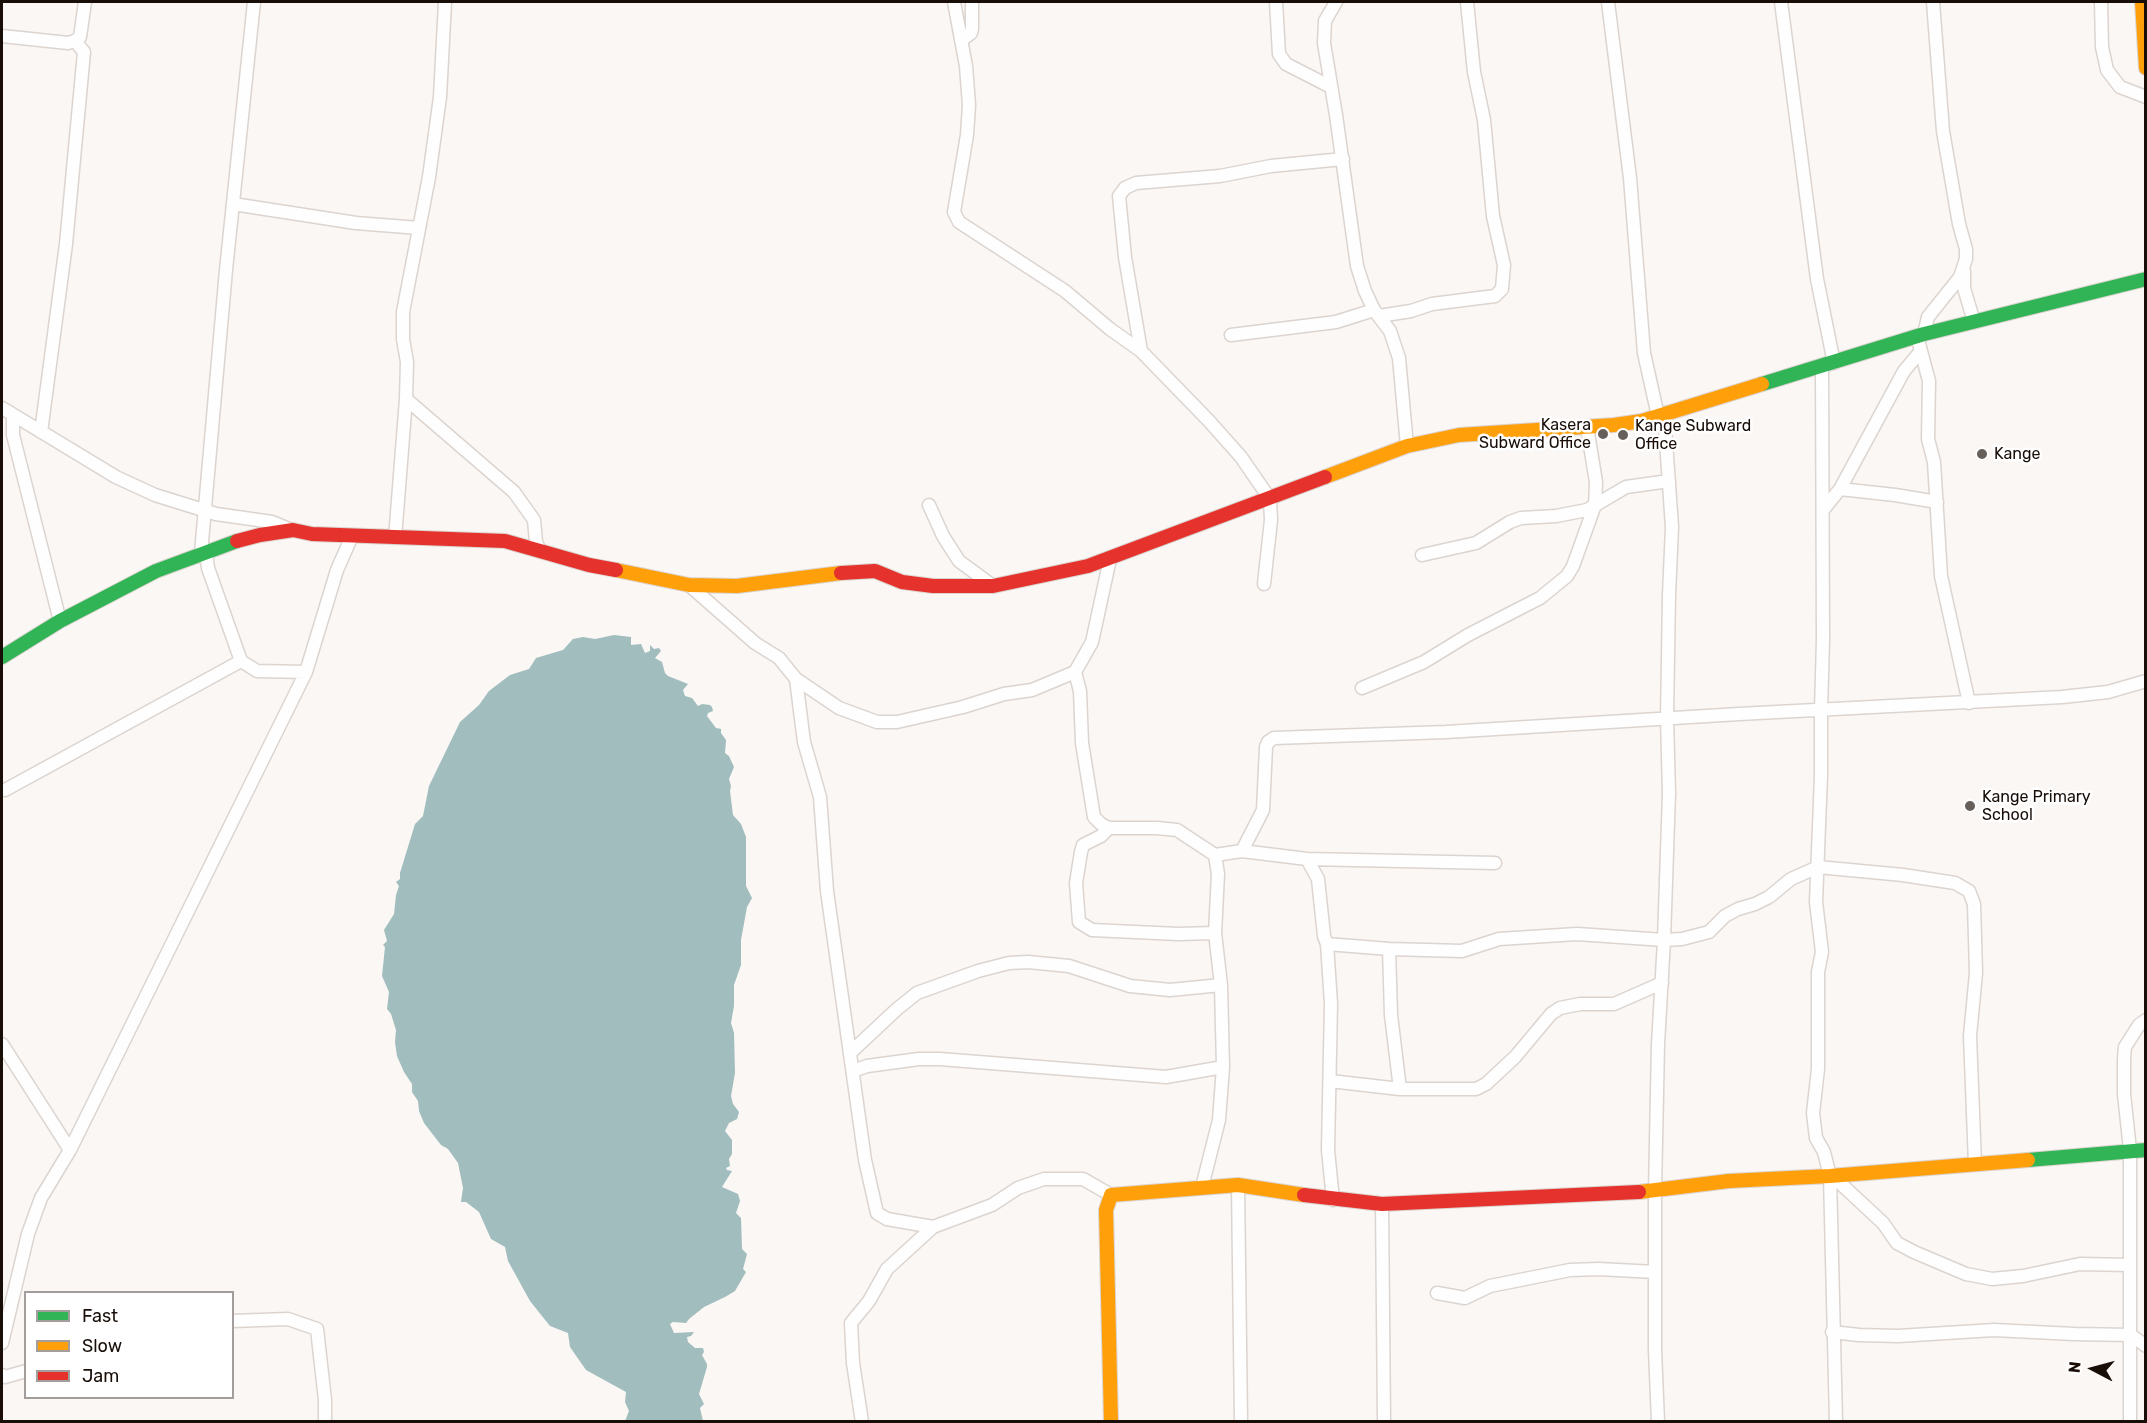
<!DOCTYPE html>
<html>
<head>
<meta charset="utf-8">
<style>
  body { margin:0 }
  #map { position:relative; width:2147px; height:1423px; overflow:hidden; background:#faf7f5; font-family:Rubik,sans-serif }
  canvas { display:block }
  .frame { position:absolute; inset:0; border:3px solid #180d07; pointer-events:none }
  .legend { position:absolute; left:24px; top:1291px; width:210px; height:108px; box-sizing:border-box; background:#fff; border:2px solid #a39e9c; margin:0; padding:8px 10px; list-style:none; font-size:18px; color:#180d07 }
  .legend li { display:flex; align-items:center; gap:12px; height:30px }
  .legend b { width:30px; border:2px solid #a39e9c }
  .north { position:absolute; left:2063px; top:1339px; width:60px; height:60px; -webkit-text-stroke:4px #fff; paint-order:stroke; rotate:276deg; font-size:16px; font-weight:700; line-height:24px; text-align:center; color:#180d07 }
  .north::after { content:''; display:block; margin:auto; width:21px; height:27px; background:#180d07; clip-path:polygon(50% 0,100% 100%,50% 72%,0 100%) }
</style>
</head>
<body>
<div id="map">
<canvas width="2147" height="1423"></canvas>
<div class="frame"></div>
<ul class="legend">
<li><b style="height:8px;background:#30b455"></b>Fast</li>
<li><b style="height:8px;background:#ff9f0a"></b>Slow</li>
<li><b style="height:8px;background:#e5322d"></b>Jam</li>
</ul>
<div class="north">N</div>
</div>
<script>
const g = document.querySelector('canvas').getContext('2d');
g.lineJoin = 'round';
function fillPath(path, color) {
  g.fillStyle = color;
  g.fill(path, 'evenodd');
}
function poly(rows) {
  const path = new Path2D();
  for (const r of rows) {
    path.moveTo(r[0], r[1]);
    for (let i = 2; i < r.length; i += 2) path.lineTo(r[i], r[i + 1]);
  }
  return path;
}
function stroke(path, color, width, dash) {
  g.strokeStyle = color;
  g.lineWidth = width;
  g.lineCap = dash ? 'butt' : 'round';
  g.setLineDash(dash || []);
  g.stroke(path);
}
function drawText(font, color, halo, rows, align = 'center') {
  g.font = font + ' Rubik,sans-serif';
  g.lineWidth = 5;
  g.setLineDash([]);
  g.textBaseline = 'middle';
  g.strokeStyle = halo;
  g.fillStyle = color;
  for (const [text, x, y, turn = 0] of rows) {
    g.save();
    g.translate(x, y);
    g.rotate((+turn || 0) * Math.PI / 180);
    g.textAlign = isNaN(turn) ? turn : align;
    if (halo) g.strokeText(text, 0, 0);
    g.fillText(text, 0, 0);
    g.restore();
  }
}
const water = poly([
  [614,635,631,637,631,645,641,644,645,653,650,651,650,645,654,649,659,648,661,651,655,658,662,662,665,673,668,676,688,684,683,690,685,696,692,698,698,706,702,704,710,705,712,707,713,711,708,713,707,716,716,728,721,729,721,733,726,740,725,753,729,756,734,767,729,779,731,786,730,791,733,815,741,824,746,837,746,886,752,898,747,907,741,940,741,965,734,985,734,1006,731,1023,734,1033,735,1073,731,1096,733,1104,739,1112,737,1119,729,1123,725,1131,732,1140,732,1154,729,1159,730,1166,726,1168,727,1170,732,1171,722,1187,738,1194,740,1201,736,1213,741,1218,742,1249,747,1254,743,1269,746,1272,735,1291,725,1297,704,1307,689,1319,686,1323,673,1322,670,1324,674,1333,694,1332,691,1336,687,1337,688,1342,695,1348,703,1348,704,1352,702,1355,707,1364,707,1367,699,1394,704,1404,700,1408,703,1421,625,1421,629,1411,625,1402,626,1392,586,1370,570,1347,568,1333,550,1326,530,1301,508,1261,505,1247,491,1239,479,1212,466,1202,461,1202,463,1188,458,1163,448,1149,441,1145,424,1123,419,1111,418,1101,412,1092,412,1084,404,1072,397,1056,395,1042,396,1030,391,1014,387,1009,389,992,382,976,385,947,383,945,387,941,384,930,394,914,396,895,399,886,396,882,400,879,400,873,415,824,423,816,429,786,460,722,479,705,489,691,510,675,529,669,536,658,563,650,573,639,583,637,595,639]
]);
const street = poly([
  [254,2,226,270,201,553,206,552,208,568,241,661,257,671,306,672],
  [954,2,966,66,969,105,967,135,954,212,959,222,1065,291,1110,329,1141,351,1209,421,1241,457,1270,499,1271,520,1264,584],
  [1276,2,1279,54,1286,64,1331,87],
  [1336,2,1325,21,1324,43,1336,115,1357,266,1365,291,1374,310,1390,331,1399,358,1407,446],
  [1608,2,1630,178,1644,353,1658,416],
  [1781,2,1817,279,1834,363],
  [2101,2,2102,47,2107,70,2120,87,2146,97],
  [2,36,68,43,75,41,80,37,85,2],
  [961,40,971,33,972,29,972,2],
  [233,204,356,223,419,228],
  [1964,271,1964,288,1974,322],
  [1379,316,1411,311,1432,304,1495,296,1502,289,1504,265,1493,216,1484,120,1474,72,1467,2],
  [1924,334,1928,317,1960,277,1966,259,1966,249,1959,224,1943,131,1933,2],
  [1231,335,1336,322,1374,310],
  [1917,336,1929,381,1928,439,1934,462,1941,576,1969,703],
  [1141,351,1125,257,1119,196,1125,188,1136,183,1220,176,1271,166,1343,159],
  [1822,366,1823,640,1821,710,1821,775,1816,902,1822,952,1818,972,1818,1069,1813,1113,1816,1138,1824,1152,1830,1176,1836,1422],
  [406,399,514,492,534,520,536,542,540,551],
  [2,408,116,477,155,495,216,514,272,522,289,529],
  [13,415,13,435,60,621],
  [41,432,66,244,84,52,75,41],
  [1840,489,1895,495,1937,502],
  [929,505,943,536,959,561,993,586],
  [1823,510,1840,489,1904,371,1920,352],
  [395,538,406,399,407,362,403,339,403,312,429,177,440,97,445,2],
  [1422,555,1476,543,1510,522,1521,518,1556,516,1587,510,1626,487,1669,481],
  [689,585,755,643,779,658,796,679,839,708,877,722,897,722,963,707,1004,694,1032,690,1075,672,1092,642,1110,559],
  [1075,672,1080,691,1082,743,1094,817,1101,824,1109,828,1157,828,1177,830,1215,855,1218,874,1215,933,1221,985,1223,1067,1219,1120,1202,1187],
  [796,679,804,742,820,797,827,891,865,1160,877,1213,887,1219,933,1227,992,1205,1018,1188,1044,1179,1083,1179,1111,1195],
  [1362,688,1424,662,1468,635,1540,598,1567,576,1573,566,1595,505,1596,482,1587,427],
  [5,790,241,661],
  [1109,828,1101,836,1083,845,1081,852,1076,883,1079,922,1092,930,1178,934,1215,933],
  [1242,851,1263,810,1266,747,1268,742,1274,738,1446,732,1739,714,2062,697,2108,692,2146,681],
  [1215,855,1242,851,1307,859,1495,863],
  [1307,859,1318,879,1324,936,1327,944,1331,1004,1328,1150,1333,1200],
  [1327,944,1389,949,1462,951,1499,939,1577,934,1664,940,1682,939,1709,932,1725,916,1738,909,1755,904,1769,897,1791,879,1818,867,1903,875,1955,883,1969,891,1974,904,1976,973,1970,1036,1975,1164],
  [1389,949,1391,1015,1400,1089],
  [2,1044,70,1150],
  [850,1053,897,1009,917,993,978,971,1009,963,1028,962,1069,966,1130,986,1170,990,1221,985],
  [853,1071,867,1066,919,1059,940,1059,1166,1077,1223,1067],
  [1330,1081,1400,1089,1476,1089,1486,1084,1515,1057,1551,1014,1560,1008,1580,1004,1614,1004,1662,983],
  [1830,1177,1840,1183,1883,1223,1897,1243,1914,1252,1966,1274,1992,1279,2023,1276,2080,1264,2130,1265],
  [1238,1185,1241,1422],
  [1382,1204,1384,1422],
  [1437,1293,1465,1298,1490,1286,1570,1270,1599,1269,1655,1272],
  [232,1321,288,1319,317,1329,325,1400,325,1422],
  [1832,1332,1859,1335,1898,1336,1994,1330,2074,1334,2131,1335,2146,1346],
  [2,1343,28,1234,41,1198,70,1150,306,672,337,570,352,536],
  [2,1375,5,1377,26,1371],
  [862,1422,853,1363,851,1323,869,1301,887,1269,933,1227],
  [1658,1422,1655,1350,1655,1191,1658,1044,1664,940,1669,793,1667,718,1669,595,1672,527,1664,413],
  [2130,1422,2130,1150,2124,1094,2124,1059,2125,1047,2139,1025,2146,1020]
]);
const fast = poly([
  [1762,384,1924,334,2146,279],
  [2,657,60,621,156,571,237,541],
  [2028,1160,2146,1150]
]);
const slow = poly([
  [2142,2,2146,68],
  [1325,477,1407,446,1459,435,1614,425,1642,421,1762,384],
  [616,570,689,585,737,586,841,573],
  [1639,1192,1729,1181,1830,1176,2028,1160],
  [1111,1422,1106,1210,1111,1195,1238,1185,1304,1195]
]);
const jam = poly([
  [237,541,260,535,293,530,312,534,505,541,589,565,616,570],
  [841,573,875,571,902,582,933,586,993,586,1088,566,1325,477],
  [1304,1195,1382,1204,1639,1192]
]);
const markers = [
  [1603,434,6,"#675f5a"],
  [1623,435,6,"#675f5a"],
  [1982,454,6,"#675f5a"],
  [1970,806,6,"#675f5a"]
];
const poiNames = [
  ["Kasera",1591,425,"right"],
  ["Subward Office",1591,443,"right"],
  ["Kange Subward",1635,426],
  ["Office",1635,444],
  ["Kange",1994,454],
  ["Kange Primary",1982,797],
  ["School",1982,815]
];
fillPath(water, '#a1bdbe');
stroke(street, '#dcd4cf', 15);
stroke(fast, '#dcd4cf', 16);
stroke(slow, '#dcd4cf', 16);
stroke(jam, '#dcd4cf', 16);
stroke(street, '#fefefe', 12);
stroke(fast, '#30b455', 14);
stroke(slow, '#ff9f0a', 14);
stroke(jam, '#e5322d', 14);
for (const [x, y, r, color] of markers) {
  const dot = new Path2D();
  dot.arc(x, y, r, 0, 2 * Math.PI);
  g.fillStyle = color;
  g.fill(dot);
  stroke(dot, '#fff', 2);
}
drawText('16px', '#180d07', '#fff', poiNames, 'left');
</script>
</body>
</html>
